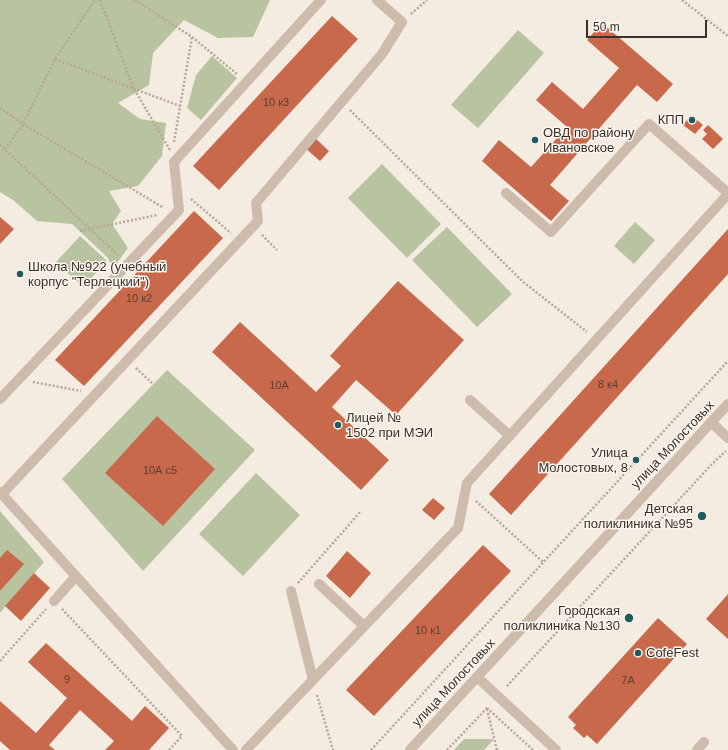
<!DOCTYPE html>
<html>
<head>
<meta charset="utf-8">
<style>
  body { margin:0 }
  #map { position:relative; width:728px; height:750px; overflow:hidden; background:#f4ebe1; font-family:Arial,sans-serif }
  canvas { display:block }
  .scale { position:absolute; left:586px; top:20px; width:121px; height:18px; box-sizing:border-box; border:2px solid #3b302b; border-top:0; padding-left:5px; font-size:12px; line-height:14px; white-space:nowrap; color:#3b302b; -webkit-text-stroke:3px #fbf5ee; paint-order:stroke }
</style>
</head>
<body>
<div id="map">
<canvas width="728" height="750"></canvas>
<div class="scale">50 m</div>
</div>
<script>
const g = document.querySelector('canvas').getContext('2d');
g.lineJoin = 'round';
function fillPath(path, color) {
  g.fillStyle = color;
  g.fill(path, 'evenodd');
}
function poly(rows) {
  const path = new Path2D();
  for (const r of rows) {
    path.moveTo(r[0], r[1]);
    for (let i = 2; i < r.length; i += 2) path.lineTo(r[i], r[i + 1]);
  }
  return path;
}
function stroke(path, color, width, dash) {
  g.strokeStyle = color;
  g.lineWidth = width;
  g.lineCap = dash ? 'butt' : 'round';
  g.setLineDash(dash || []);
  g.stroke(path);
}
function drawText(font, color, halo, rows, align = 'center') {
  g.font = font + ' Arial,sans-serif';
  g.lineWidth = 3;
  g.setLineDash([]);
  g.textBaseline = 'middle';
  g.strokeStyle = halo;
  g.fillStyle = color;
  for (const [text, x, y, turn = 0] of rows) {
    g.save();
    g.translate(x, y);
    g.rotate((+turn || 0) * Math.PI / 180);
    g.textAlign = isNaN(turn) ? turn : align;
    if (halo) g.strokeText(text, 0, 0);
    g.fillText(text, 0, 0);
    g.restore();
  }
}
const green = poly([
  [0,0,270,0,253,37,218,38,184,20,153,53,149,85,118,103,140,119,166,123,162,156,138,186,109,191,121,211,112,224,128,248,113,268,108,258,72,224,37,221,13,200,0,192],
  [518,30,544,53,478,128,451,105],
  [212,56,237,78,201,120,187,108,196,75],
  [382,164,441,224,407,258,348,198],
  [635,222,655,240,634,264,614,246],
  [447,227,512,294,477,327,412,260],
  [80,236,107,261,83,287,56,262],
  [167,370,255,450,143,571,62,479],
  [256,473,300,515,243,576,199,534],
  [0,511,44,562,0,613],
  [464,739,494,739,484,750,454,750]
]);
const building = poly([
  [332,16,358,39,219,190,193,166],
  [602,23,673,84,657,102,637,85,550,185,569,201,551,221,482,161,499,140,531,167,567,127,536,100,552,82,583,109,619,68,587,40],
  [691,115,703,125,695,134,683,125],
  [708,125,723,139,713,149,702,139,707,134,703,130],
  [314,137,329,151,320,161,304,147],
  [194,211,223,238,84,386,55,360],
  [0,217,14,229,0,244],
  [728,229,728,274,511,515,489,494],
  [398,281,464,340,396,415,356,380,332,407,389,460,361,490,212,352,240,322,316,392,341,366,330,356],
  [157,416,215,469,163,526,105,473],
  [433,498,445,508,434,520,422,510],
  [483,545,511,571,374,716,346,690],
  [7,550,24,564,0,591,0,558],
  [347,551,371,573,350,598,326,576],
  [34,573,50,588,21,621,5,606],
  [728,594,728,639,706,619],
  [658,618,687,644,597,744,587,735,584,738,573,728,576,725,568,717],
  [46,643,132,721,145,706,169,728,149,750,105,750,114,741,80,710,49,745,55,750,10,750,0,741,0,701,36,733,67,698,28,662]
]);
const path = poly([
  [100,0,133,87,170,150],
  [135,0,192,37,237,74],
  [682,0,728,36],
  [411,14,427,0],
  [55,59,180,106],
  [0,108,23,124,164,208],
  [350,110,522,281,587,332],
  [174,142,192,37],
  [0,145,118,255],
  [5,149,23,124,55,59,95,0],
  [191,199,231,233],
  [80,231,157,215],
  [262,235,277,250],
  [136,368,153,384],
  [33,382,81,391],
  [476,501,543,562],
  [298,583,361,511],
  [62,609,182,736,169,750],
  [0,661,46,609],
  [507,686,712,464,726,451],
  [317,695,333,750],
  [487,708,533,750],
  [487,709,497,750],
  [371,750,728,361],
  [447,750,487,708]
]);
const service = poly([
  [506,193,551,232,649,124,728,193],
  [0,399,179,210,174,162,321,0],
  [470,400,510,436],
  [0,492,233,750],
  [2,494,258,221,256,203,382,54,402,22,377,0],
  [319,584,364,626],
  [291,591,313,680],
  [54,601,76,576],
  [246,750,458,528,467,483,728,194],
  [697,750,704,742]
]);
const minor = poly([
  [711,422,728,438],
  [477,677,556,750]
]);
const tertiary = poly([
  [410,750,728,404]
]);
const markers = [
  [692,120,4,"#1f5a5e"],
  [535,140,4,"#1f5a5e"],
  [20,274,4,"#1f5a5e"],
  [338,425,4,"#1f5a5e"],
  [636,460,4,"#1f5a5e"],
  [702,516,5,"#1f5a5e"],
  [629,618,5,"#1f5a5e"],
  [638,653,4,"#1f5a5e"]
];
const numberNames = [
  ["10 к3",276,103],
  ["10 к2",139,299],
  ["8 к4",608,385],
  ["10А",279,386],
  ["10А с5",160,471],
  ["10 к1",428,631],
  ["9",67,680],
  ["7А",628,681]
];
const poiNames = [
  ["КПП",684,120],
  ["ОВД по району",543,133,"left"],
  ["Ивановское",543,148,"left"],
  ["Школа №922 (учебный",28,267,"left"],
  ["корпус \"Терлецкий\")",28,282,"left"],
  ["Лицей №",346,418,"left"],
  ["1502 при МЭИ",346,433,"left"],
  ["Улица",628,453],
  ["Молостовых, 8",628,468],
  ["Детская",693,509],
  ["поликлиника №95",693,524],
  ["Городская",620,611],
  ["поликлиника №130",620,626],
  ["CofeFest",646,653,"left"]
];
const streetNames = [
  ["улица Молостовых",673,445,-47],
  ["улица Молостовых",454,683,-47]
];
fillPath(green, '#b8c4a0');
fillPath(building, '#c8694b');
stroke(path, '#b9a596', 2.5, [2, 2]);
stroke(service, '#cdbbac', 10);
stroke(minor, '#cdbbac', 10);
stroke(tertiary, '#cdbbac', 10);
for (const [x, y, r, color] of markers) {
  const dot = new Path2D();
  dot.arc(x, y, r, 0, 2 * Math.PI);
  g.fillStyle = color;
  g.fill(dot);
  stroke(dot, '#fbf5ee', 1.5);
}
drawText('11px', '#5e3e33', null, numberNames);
drawText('13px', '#3b302b', '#fbf5ee', poiNames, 'right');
drawText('13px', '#3b302b', '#fbf5ee', streetNames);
</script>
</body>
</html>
